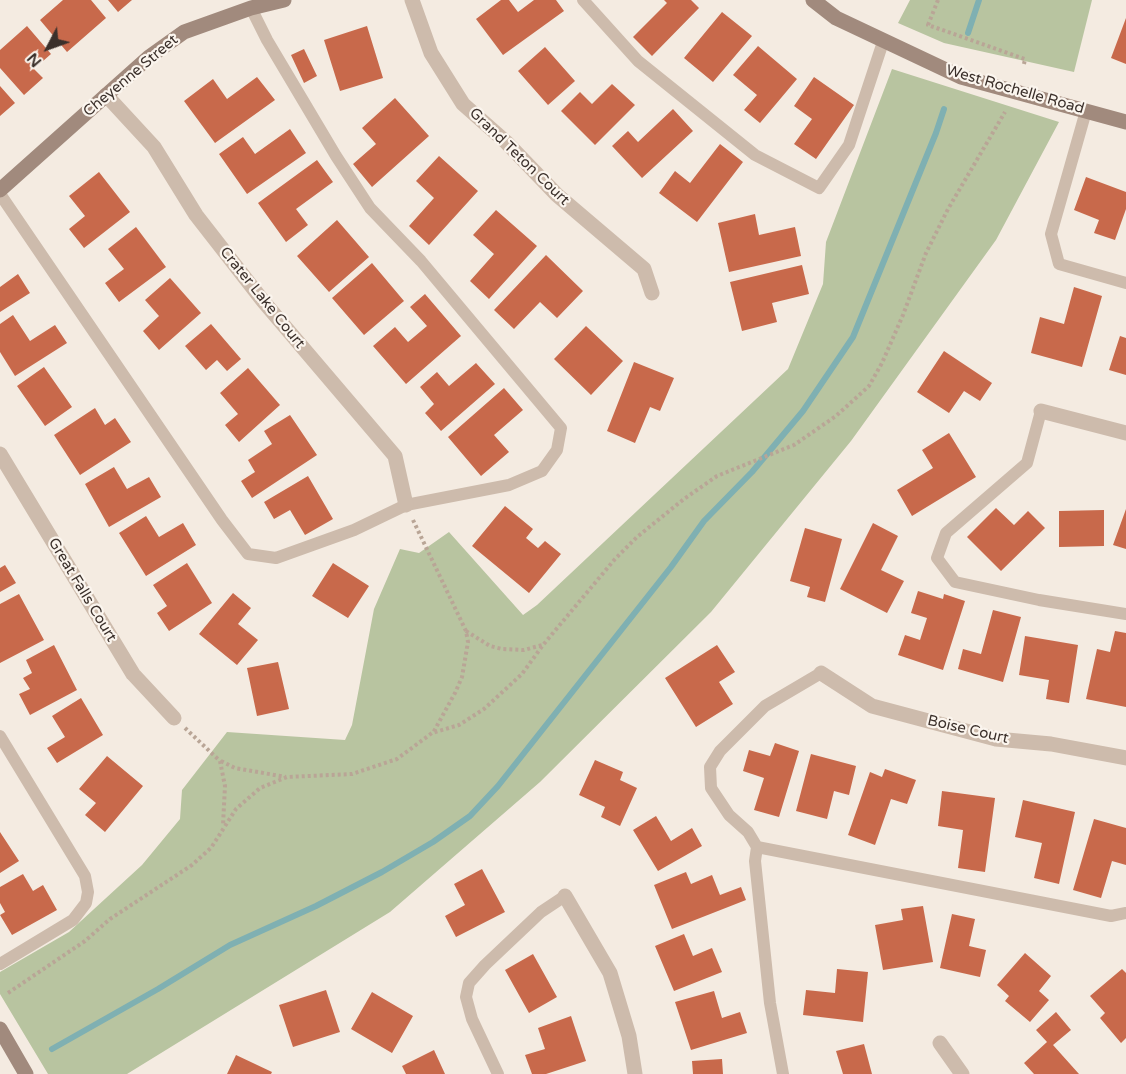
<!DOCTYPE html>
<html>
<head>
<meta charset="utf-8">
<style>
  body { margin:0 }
  #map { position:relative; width:1126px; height:1074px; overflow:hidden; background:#f4ebe1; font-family:"Varela Round",sans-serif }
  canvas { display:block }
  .north { position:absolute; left:18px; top:18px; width:60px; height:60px; -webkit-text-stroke:4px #fbf5ee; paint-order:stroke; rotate:229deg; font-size:16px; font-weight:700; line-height:24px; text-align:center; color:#3b302b }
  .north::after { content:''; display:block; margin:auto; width:21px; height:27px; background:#3b302b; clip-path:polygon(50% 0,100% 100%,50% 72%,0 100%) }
</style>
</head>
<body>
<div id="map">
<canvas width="1126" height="1074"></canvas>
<div class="north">N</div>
</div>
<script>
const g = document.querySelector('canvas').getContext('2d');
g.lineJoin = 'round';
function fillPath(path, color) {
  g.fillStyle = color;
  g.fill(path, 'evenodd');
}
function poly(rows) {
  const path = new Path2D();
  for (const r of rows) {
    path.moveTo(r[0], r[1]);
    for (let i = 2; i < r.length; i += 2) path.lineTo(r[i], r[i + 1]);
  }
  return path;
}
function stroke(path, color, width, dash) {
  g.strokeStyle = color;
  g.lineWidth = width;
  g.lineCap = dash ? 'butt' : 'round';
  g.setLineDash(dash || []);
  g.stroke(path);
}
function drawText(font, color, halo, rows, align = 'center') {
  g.font = font + ' "Varela Round",sans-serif';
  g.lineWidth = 4.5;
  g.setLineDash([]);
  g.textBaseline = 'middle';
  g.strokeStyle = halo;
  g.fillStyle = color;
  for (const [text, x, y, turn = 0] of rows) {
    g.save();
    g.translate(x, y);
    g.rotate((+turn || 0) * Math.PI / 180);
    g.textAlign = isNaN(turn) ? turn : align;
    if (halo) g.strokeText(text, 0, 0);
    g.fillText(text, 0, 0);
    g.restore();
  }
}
const green = poly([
  [910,0,1092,0,1074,72,944,43,898,23],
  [892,69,1059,122,996,240,851,441,711,612,540,782,390,912,127,1074,48,1074,0,994,0,972,69,932,142,865,180,819,182,790,227,732,345,740,352,725,374,609,400,549,419,553,449,532,523,615,537,605,788,369,823,284,826,242]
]);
const stream = poly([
  [968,33,979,0],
  [52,1049,158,989,230,945,316,906,382,872,433,842,470,816,498,786,671,567,704,521,752,472,803,411,853,337,936,133,944,109]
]);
const building = poly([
  [63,0,91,0,106,18,67,52,40,20],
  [108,0,132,0,118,12],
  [501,0,509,0,518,12,534,0,556,0,564,11,503,55,476,19],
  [664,0,691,0,699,8,652,56,633,37,667,3],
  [722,12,752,36,713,82,684,58],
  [1126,18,1126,64,1111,58],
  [27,26,51,54,34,69,43,78,24,95,0,68,0,50],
  [367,26,383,78,340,91,324,40],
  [758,46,797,79,760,123,744,110,757,95,733,75],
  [545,47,575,81,548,105,518,71],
  [304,49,317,76,304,83,291,55],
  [257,77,275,100,215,143,184,101,213,79,227,99],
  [814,77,854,105,816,159,794,144,812,119,794,106],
  [612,84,635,105,595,145,561,111,580,92,592,104],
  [0,86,15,103,0,116],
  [395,98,429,136,372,187,353,164,376,144,362,128],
  [673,109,693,131,642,178,612,146,628,131,638,142],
  [290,129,306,153,247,194,219,154,243,137,255,154],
  [720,144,743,162,697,222,659,193,675,171,690,183],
  [439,156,478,191,429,245,409,226,434,198,416,181],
  [317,160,333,182,296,209,308,225,286,242,258,203],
  [99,172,130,212,84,248,69,229,85,216,69,196],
  [1086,177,1126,192,1126,209,1115,240,1094,233,1099,220,1074,210],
  [496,210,537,246,489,299,470,281,494,254,473,235],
  [755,214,759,235,795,227,801,256,729,272,718,223],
  [337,220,369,257,329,292,297,256],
  [136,227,166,267,119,302,105,283,124,269,108,249],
  [546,255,583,291,557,318,540,302,514,329,494,310],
  [372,263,404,301,364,335,332,298],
  [802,265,809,294,772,303,777,322,742,331,730,282],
  [18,274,30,293,0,312,0,287],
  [170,278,201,313,159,350,143,331,159,316,145,300],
  [1074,287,1102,296,1082,367,1031,353,1040,317,1064,324],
  [425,294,461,336,406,384,373,346,395,327,408,342,427,326,410,307],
  [13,315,30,341,55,325,67,343,15,376,0,352,0,324],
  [211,324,241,359,227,371,217,360,206,370,185,346],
  [586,326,623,361,591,395,554,359],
  [1120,336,1126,338,1126,375,1109,370],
  [944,351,992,383,980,401,964,391,949,413,917,392],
  [634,362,674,378,660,411,650,407,635,443,607,431],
  [476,363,495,384,441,431,425,413,434,404,420,387,437,372,449,386],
  [44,367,72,407,45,426,17,386],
  [248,368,280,405,239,442,225,425,238,414,220,393],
  [504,388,523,410,494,435,509,452,481,476,448,437],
  [95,408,105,425,115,418,131,442,80,475,54,435],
  [290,415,317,455,252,498,241,481,255,472,248,460,272,444,264,431],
  [949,433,976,477,912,516,897,490,933,468,922,450],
  [114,467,127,489,149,477,161,497,109,527,85,484],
  [308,476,333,519,305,535,290,510,274,519,264,502],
  [505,506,533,529,526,538,538,548,545,541,561,554,529,593,472,546],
  [996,508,1014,525,1028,511,1045,528,1001,571,967,537],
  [1126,509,1126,549,1113,545],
  [1104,510,1104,546,1059,547,1059,511],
  [146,516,159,537,183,523,196,545,146,576,119,533],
  [873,523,898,536,881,570,904,581,887,613,840,589],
  [805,528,842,539,825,602,807,597,810,587,790,581],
  [187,563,212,603,169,631,157,613,167,606,153,585],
  [333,563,369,586,348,618,312,596],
  [5,565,16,583,0,592,0,568],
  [918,591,943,599,944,594,965,601,943,670,898,655,905,635,920,640,927,618,911,613],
  [233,593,251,608,238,624,258,640,237,665,199,634],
  [19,594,44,640,0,663,0,604],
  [993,610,1021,617,1003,682,958,669,963,649,981,654],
  [1115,631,1126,633,1126,707,1086,699,1097,649,1110,652],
  [1025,636,1078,645,1069,703,1046,699,1049,680,1019,675],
  [54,645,77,690,30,715,19,694,30,689,23,678,32,673,26,660],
  [717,645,735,672,719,682,733,704,696,727,665,678],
  [278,662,289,709,257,716,247,668],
  [81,698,103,735,57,763,47,748,65,737,52,716],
  [775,743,799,751,779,817,754,810,764,778,743,771,749,750,770,756],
  [811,754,856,766,849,795,834,791,827,819,796,811],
  [107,756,143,786,105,832,85,815,96,803,79,789],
  [595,760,623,772,620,780,637,788,620,826,601,817,605,807,579,795],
  [885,769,916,780,907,804,891,799,875,845,848,835,870,772,882,777],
  [942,791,995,798,985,872,958,868,963,830,938,826],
  [1023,800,1075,812,1059,884,1034,878,1042,843,1015,837],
  [656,816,671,841,692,828,702,846,658,871,633,830],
  [1094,819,1126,828,1126,865,1112,861,1101,898,1073,890],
  [0,832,19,861,0,873],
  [482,869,505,912,456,937,445,916,465,905,454,884],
  [686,872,691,884,712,875,720,895,741,887,746,900,672,929,654,885],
  [23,874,33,891,43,885,57,910,12,935,0,915,5,912,0,903,0,887],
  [923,906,933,962,883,970,875,925,903,920,901,909],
  [952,914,975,919,969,946,986,950,980,977,940,968],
  [684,934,693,956,712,948,722,972,674,991,655,946],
  [1025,953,1051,976,1039,991,1049,1000,1030,1022,1005,1001,1009,996,997,985],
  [533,954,557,997,529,1013,505,970],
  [837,969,868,972,863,1022,803,1015,806,990,835,993],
  [1122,969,1126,973,1126,1038,1121,1043,1100,1018,1105,1013,1090,996],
  [326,990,340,1032,293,1047,279,1005],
  [714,991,722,1018,740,1012,747,1033,691,1050,675,1002],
  [372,992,413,1016,392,1053,351,1029],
  [1056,1012,1071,1030,1053,1045,1079,1074,1034,1074,1024,1063,1047,1042,1036,1030],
  [571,1016,586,1061,546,1074,532,1074,525,1055,545,1049,538,1028],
  [864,1044,872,1074,843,1074,836,1051],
  [434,1050,445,1074,406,1074,402,1066],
  [236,1055,272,1072,271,1074,227,1074],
  [722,1059,723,1074,693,1074,692,1061]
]);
const path = poly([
  [938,0,928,25,1025,59,1024,64],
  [413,520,466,631,468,642,462,677,455,693,433,733],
  [466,631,490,646,502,649,524,650,542,645],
  [185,728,220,761,225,786,223,825],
  [221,761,235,768,286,777],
  [8,993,85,941,110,919,192,865,211,848,236,809,260,788,287,777,352,774,397,759,432,733,459,725,484,709,522,674,543,645,615,559,637,537,684,499,717,476,794,445,836,416,869,386,882,363,903,315,926,253,948,209,1005,112]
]);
const lane = poly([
  [583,0,638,61,755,155,819,188,849,145,883,42],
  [1086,111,1051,234,1059,264,1126,283],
  [0,194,222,520,248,554,276,558,354,530,406,505,509,485,542,471,557,450,561,428,421,261,370,208,336,156,267,40,251,8],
  [1041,411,1027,463,946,533,937,558,955,582,1039,600,1126,614],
  [0,736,85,876,88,892,86,903,73,920,0,964],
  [757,847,1111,916,1126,913],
  [498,1074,472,1019,466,997,469,983,485,965,541,912,565,896],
  [783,1074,770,1003,755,861,757,847,748,832,729,815,711,788,710,767,720,751,765,706,821,673]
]);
const street = poly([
  [412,0,431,53,463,104,506,142,557,195,644,269,652,293],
  [106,95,154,147,196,215,263,301,395,456,406,505],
  [1041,411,1126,433],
  [0,454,133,674,174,718],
  [821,673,872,706,996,739,1051,744,1126,758],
  [565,896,610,973,629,1036,635,1074],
  [940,1043,962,1074]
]);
const secondary = poly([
  [813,0,836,18,961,77,1126,122],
  [0,190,149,57,184,32,251,8,284,0],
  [0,1029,26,1074]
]);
const streetNames = [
  ["Cheyenne Street",131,76,-40],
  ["West Rochelle Road",1015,90,16],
  ["Grand Teton Court",519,157,44],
  ["Crater Lake Court",262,298,51],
  ["Great Falls Court",82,590,59],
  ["Boise Court",968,730,13]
];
fillPath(green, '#b8c4a0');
stroke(stream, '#7fb0b2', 6);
fillPath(building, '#c8694b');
stroke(path, '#b9a596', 4, [3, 3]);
stroke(lane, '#cdbbac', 12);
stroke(street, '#cdbbac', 15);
stroke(secondary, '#a18a7d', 15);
drawText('15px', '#3b302b', '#fbf5ee', streetNames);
</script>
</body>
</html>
